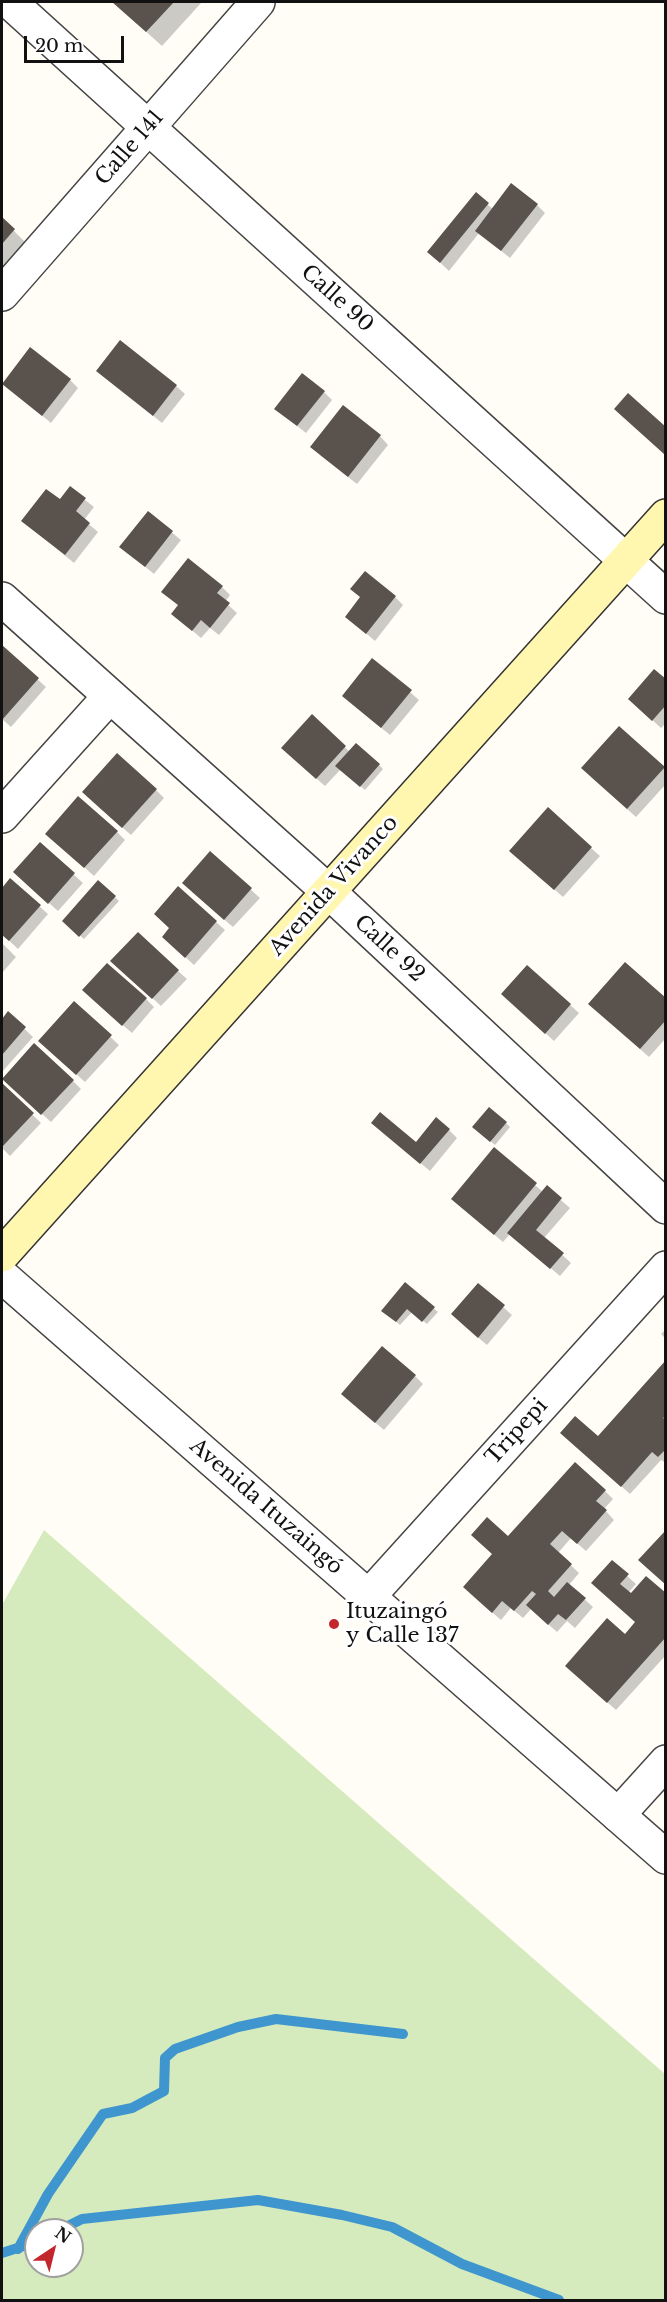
<!DOCTYPE html>
<html>
<head>
<meta charset="utf-8">
<style>
  body { margin:0 }
  #map { position:relative; width:667px; height:2302px; overflow:hidden; background:#fffdf5; font-family:"Libre Baskerville",serif }
  canvas { display:block }
  .frame { position:absolute; inset:0; border:3px solid #111; pointer-events:none }
  .north { position:absolute; left:24px; top:2218px; width:60px; height:60px; box-sizing:border-box; background:#fff; border:2px solid #a0a0a0; border-radius:50%; rotate:35deg; font-size:16px; font-weight:700; line-height:24px; text-align:center; color:#111 }
  .north::after { content:''; display:block; margin:auto; width:21px; height:27px; background:#c4262e; clip-path:polygon(50% 0,100% 100%,50% 72%,0 100%) }
  .scale { position:absolute; left:24px; top:36px; width:100px; height:27px; box-sizing:border-box; border:3px solid #111; border-top:0; padding-left:8px; font-size:18px; line-height:21px; white-space:nowrap; color:#111; -webkit-text-stroke:4px #fff; paint-order:stroke }
</style>
</head>
<body>
<div id="map">
<canvas width="667" height="2302"></canvas>
<div class="frame"></div>
<div class="north">N</div>
<div class="scale">20 m</div>
</div>
<script>
const g = document.querySelector('canvas').getContext('2d');
g.lineJoin = 'round';
function fillPath(path, color) {
  g.fillStyle = color;
  g.fill(path, 'evenodd');
}
function poly(rows) {
  const path = new Path2D();
  for (const r of rows) {
    path.moveTo(r[0], r[1]);
    for (let i = 2; i < r.length; i += 2) path.lineTo(r[i], r[i + 1]);
  }
  return path;
}
function stroke(path, color, width, dash) {
  g.strokeStyle = color;
  g.lineWidth = width;
  g.lineCap = dash ? 'butt' : 'round';
  g.setLineDash(dash || []);
  g.stroke(path);
}
function drawText(font, color, halo, rows, align = 'center') {
  g.font = font + ' "Libre Baskerville",serif';
  g.lineWidth = 6;
  g.setLineDash([]);
  g.textBaseline = 'middle';
  g.strokeStyle = halo;
  g.fillStyle = color;
  for (const [text, x, y, turn = 0] of rows) {
    g.save();
    g.translate(x, y);
    g.rotate((+turn || 0) * Math.PI / 180);
    g.textAlign = isNaN(turn) ? turn : align;
    if (halo) g.strokeText(text, 0, 0);
    g.fillText(text, 0, 0);
    g.restore();
  }
}
const green = poly([
  [44,1530,665,2074,665,2300,2,2300,2,1605],
  [36,2230,72,2230,72,2266,36,2266]
]);
const shadow = poly([
  [113,2,202,2,162,46],
  [476,195,493,209,537,205,545,213,510,258,479,233,449,271,429,252],
  [2,219,25,242,2,269],
  [98,371,176,386,185,394,162,423],
  [70,380,78,388,51,423,4,384],
  [324,392,332,400,306,433,276,409],
  [380,436,388,445,357,484,320,455],
  [70,488,94,507,84,520,98,532,74,563,23,521,60,501],
  [148,513,181,540,154,574,121,547],
  [222,587,230,595,225,602,237,613,219,635,210,628,201,638,173,614,179,606,163,592],
  [395,597,403,605,375,641,347,617,361,598],
  [2,647,46,687,11,727,2,719],
  [373,660,419,700,390,735,352,704],
  [666,681,666,723,661,728,638,707],
  [312,716,350,752,379,765,383,769,365,790,341,769,325,786,291,756],
  [619,728,666,770,666,784,636,817,591,777],
  [156,790,164,798,131,835,92,801],
  [548,810,600,856,563,897,519,859],
  [117,832,125,840,94,876,56,842],
  [40,844,83,883,58,911,23,880],
  [210,853,260,898,233,927,192,892],
  [10,880,48,914,18,949,2,934,2,890],
  [99,882,119,901,84,939,64,921],
  [216,922,225,930,194,965,172,945,171,928],
  [2,943,16,957,2,973],
  [528,967,579,1013,554,1041,512,1003],
  [121,969,178,971,187,979,161,1006],
  [92,999,146,999,154,1007,132,1033],
  [666,1000,666,1038,649,1057,598,1012],
  [74,1003,119,1045,85,1082,48,1049],
  [9,1014,33,1037,2,1072,2,1022],
  [73,1081,81,1089,51,1122,12,1087],
  [2,1085,41,1123,10,1156,2,1148],
  [506,1123,510,1127,495,1145,478,1131],
  [449,1130,457,1138,430,1171,382,1131,416,1144],
  [494,1149,543,1192,547,1188,570,1208,544,1238,571,1263,560,1276,510,1234,503,1242,461,1207],
  [405,1284,438,1312,427,1324,412,1312,400,1325,387,1314],
  [478,1285,512,1315,487,1345,461,1323],
  [666,1329,666,1339,661,1334],
  [666,1362,666,1463,661,1460,630,1494,570,1441,598,1439],
  [415,1376,423,1384,384,1430,351,1402],
  [605,1491,613,1499,604,1509,614,1520,586,1551,571,1538,558,1553,579,1573,569,1585,593,1607,575,1628,567,1621,557,1632,531,1609,523,1618,511,1608,501,1620,473,1596,508,1538],
  [612,1562,636,1584,628,1593,666,1595,666,1655,616,1710,575,1674,625,1636,637,1622,602,1591]
]);
const stream = poly([
  [60,2230,82,2219,258,2200,342,2215,392,2227,462,2264,559,2300],
  [18,2249,48,2194,103,2114,132,2108,164,2091,165,2058,175,2049,238,2027,276,2019,403,2034],
  [2,2253,36,2242]
]);
const building = poly([
  [112,2,174,2,146,32],
  [511,183,538,204,501,251,475,231],
  [476,192,489,203,440,263,427,252],
  [2,217,15,229,2,244],
  [120,340,177,385,153,416,96,371],
  [30,347,71,379,42,416,2,384],
  [302,373,325,391,297,426,274,409],
  [628,393,666,427,666,452,664,454,614,409],
  [343,405,381,435,348,477,310,447],
  [70,486,86,498,76,511,90,523,65,555,21,521,46,489,60,499],
  [148,511,173,531,145,567,119,547],
  [188,558,223,586,217,593,230,603,210,628,201,620,192,631,171,614,178,605,161,592],
  [365,571,396,596,366,634,345,617,360,597,350,589],
  [2,645,39,678,2,720],
  [372,658,412,690,381,728,342,696],
  [654,669,666,679,666,705,652,721,628,699],
  [312,714,346,746,316,779,281,748],
  [619,726,665,767,627,809,581,768],
  [356,743,380,764,360,787,335,766],
  [117,753,157,789,122,828,82,792],
  [78,796,118,831,84,868,45,834],
  [548,807,592,847,554,890,509,851],
  [40,842,75,873,48,904,13,872],
  [210,851,252,888,224,920,182,883],
  [10,878,41,905,9,941,2,935,2,888],
  [98,880,116,896,79,937,62,921],
  [178,886,217,921,185,958,162,937,169,928,154,914],
  [138,932,179,970,152,999,110,961],
  [625,962,666,998,666,1020,640,1049,588,1004],
  [107,963,147,998,122,1026,82,990],
  [527,965,571,1004,545,1034,501,994],
  [74,1001,112,1035,76,1075,38,1041],
  [8,1011,26,1027,2,1055,2,1019],
  [34,1043,74,1080,41,1115,2,1079],
  [2,1083,34,1113,2,1147],
  [489,1107,507,1122,490,1142,472,1127],
  [380,1112,416,1142,436,1117,450,1129,420,1164,371,1123],
  [494,1147,537,1183,494,1235,451,1199],
  [547,1185,562,1198,536,1230,564,1253,550,1269,507,1233],
  [405,1282,435,1307,422,1322,407,1309,396,1322,381,1311],
  [478,1283,505,1305,478,1338,451,1314],
  [382,1346,416,1375,375,1423,341,1394],
  [666,1360,666,1416,663,1418,666,1420,666,1449,658,1457,652,1452,621,1487,560,1433,575,1416,598,1436],
  [575,1462,606,1490,596,1501,607,1510,577,1544,562,1531,550,1544,572,1564,548,1591,554,1597,567,1582,586,1598,566,1620,558,1614,548,1625,526,1605,536,1594,532,1591,514,1611,502,1601,492,1613,463,1587,492,1554,471,1535,487,1517,508,1536],
  [666,1530,666,1585,638,1560],
  [612,1560,629,1574,620,1584,631,1593,646,1576,666,1593,666,1637,607,1703,565,1666,607,1618,625,1634,635,1622,591,1583]
]);
const minor = poly([
  [10,2,666,597],
  [2,294,258,2],
  [2,599,329,892,666,1207],
  [2,816,110,696],
  [369,1596,666,1268],
  [618,1815,666,1762]
]);
const tertiary = poly([
  [2,1276,666,1857]
]);
const secondary = poly([
  [2,1255,666,516]
]);
const markers = [
  [334,1624,6,"#c4262e"]
];
const streetNames = [
  ["Calle 141",130,148,-49],
  ["Calle 90",337,299,42],
  ["Avenida Vivanco",334,886,-48],
  ["Calle 92",389,949,43],
  ["Tripepi",517,1432,-48],
  ["Avenida Ituzaingó",266,1507,41]
];
const poiNames = [
  ["Ituzaingó",346,1612],
  ["y Calle 137",346,1636]
];
fillPath(green, '#d5ebbd');
fillPath(shadow, '#0003');
stroke(stream, '#3f96cf', 10);
fillPath(building, '#5a524d');
stroke(minor, '#444', 36);
stroke(tertiary, '#444', 36);
stroke(secondary, '#333', 36);
stroke(minor, '#fff', 33);
stroke(tertiary, '#fff', 33);
stroke(secondary, '#fff6b0', 33);
for (const [x, y, r, color] of markers) {
  const dot = new Path2D();
  dot.arc(x, y, r, 0, 2 * Math.PI);
  g.fillStyle = color;
  g.fill(dot);
  stroke(dot, '#fff', 2);
}
drawText('21px', '#111', '#fff', streetNames);
drawText('21px', '#111', '#fff', poiNames, 'left');
</script>
</body>
</html>
